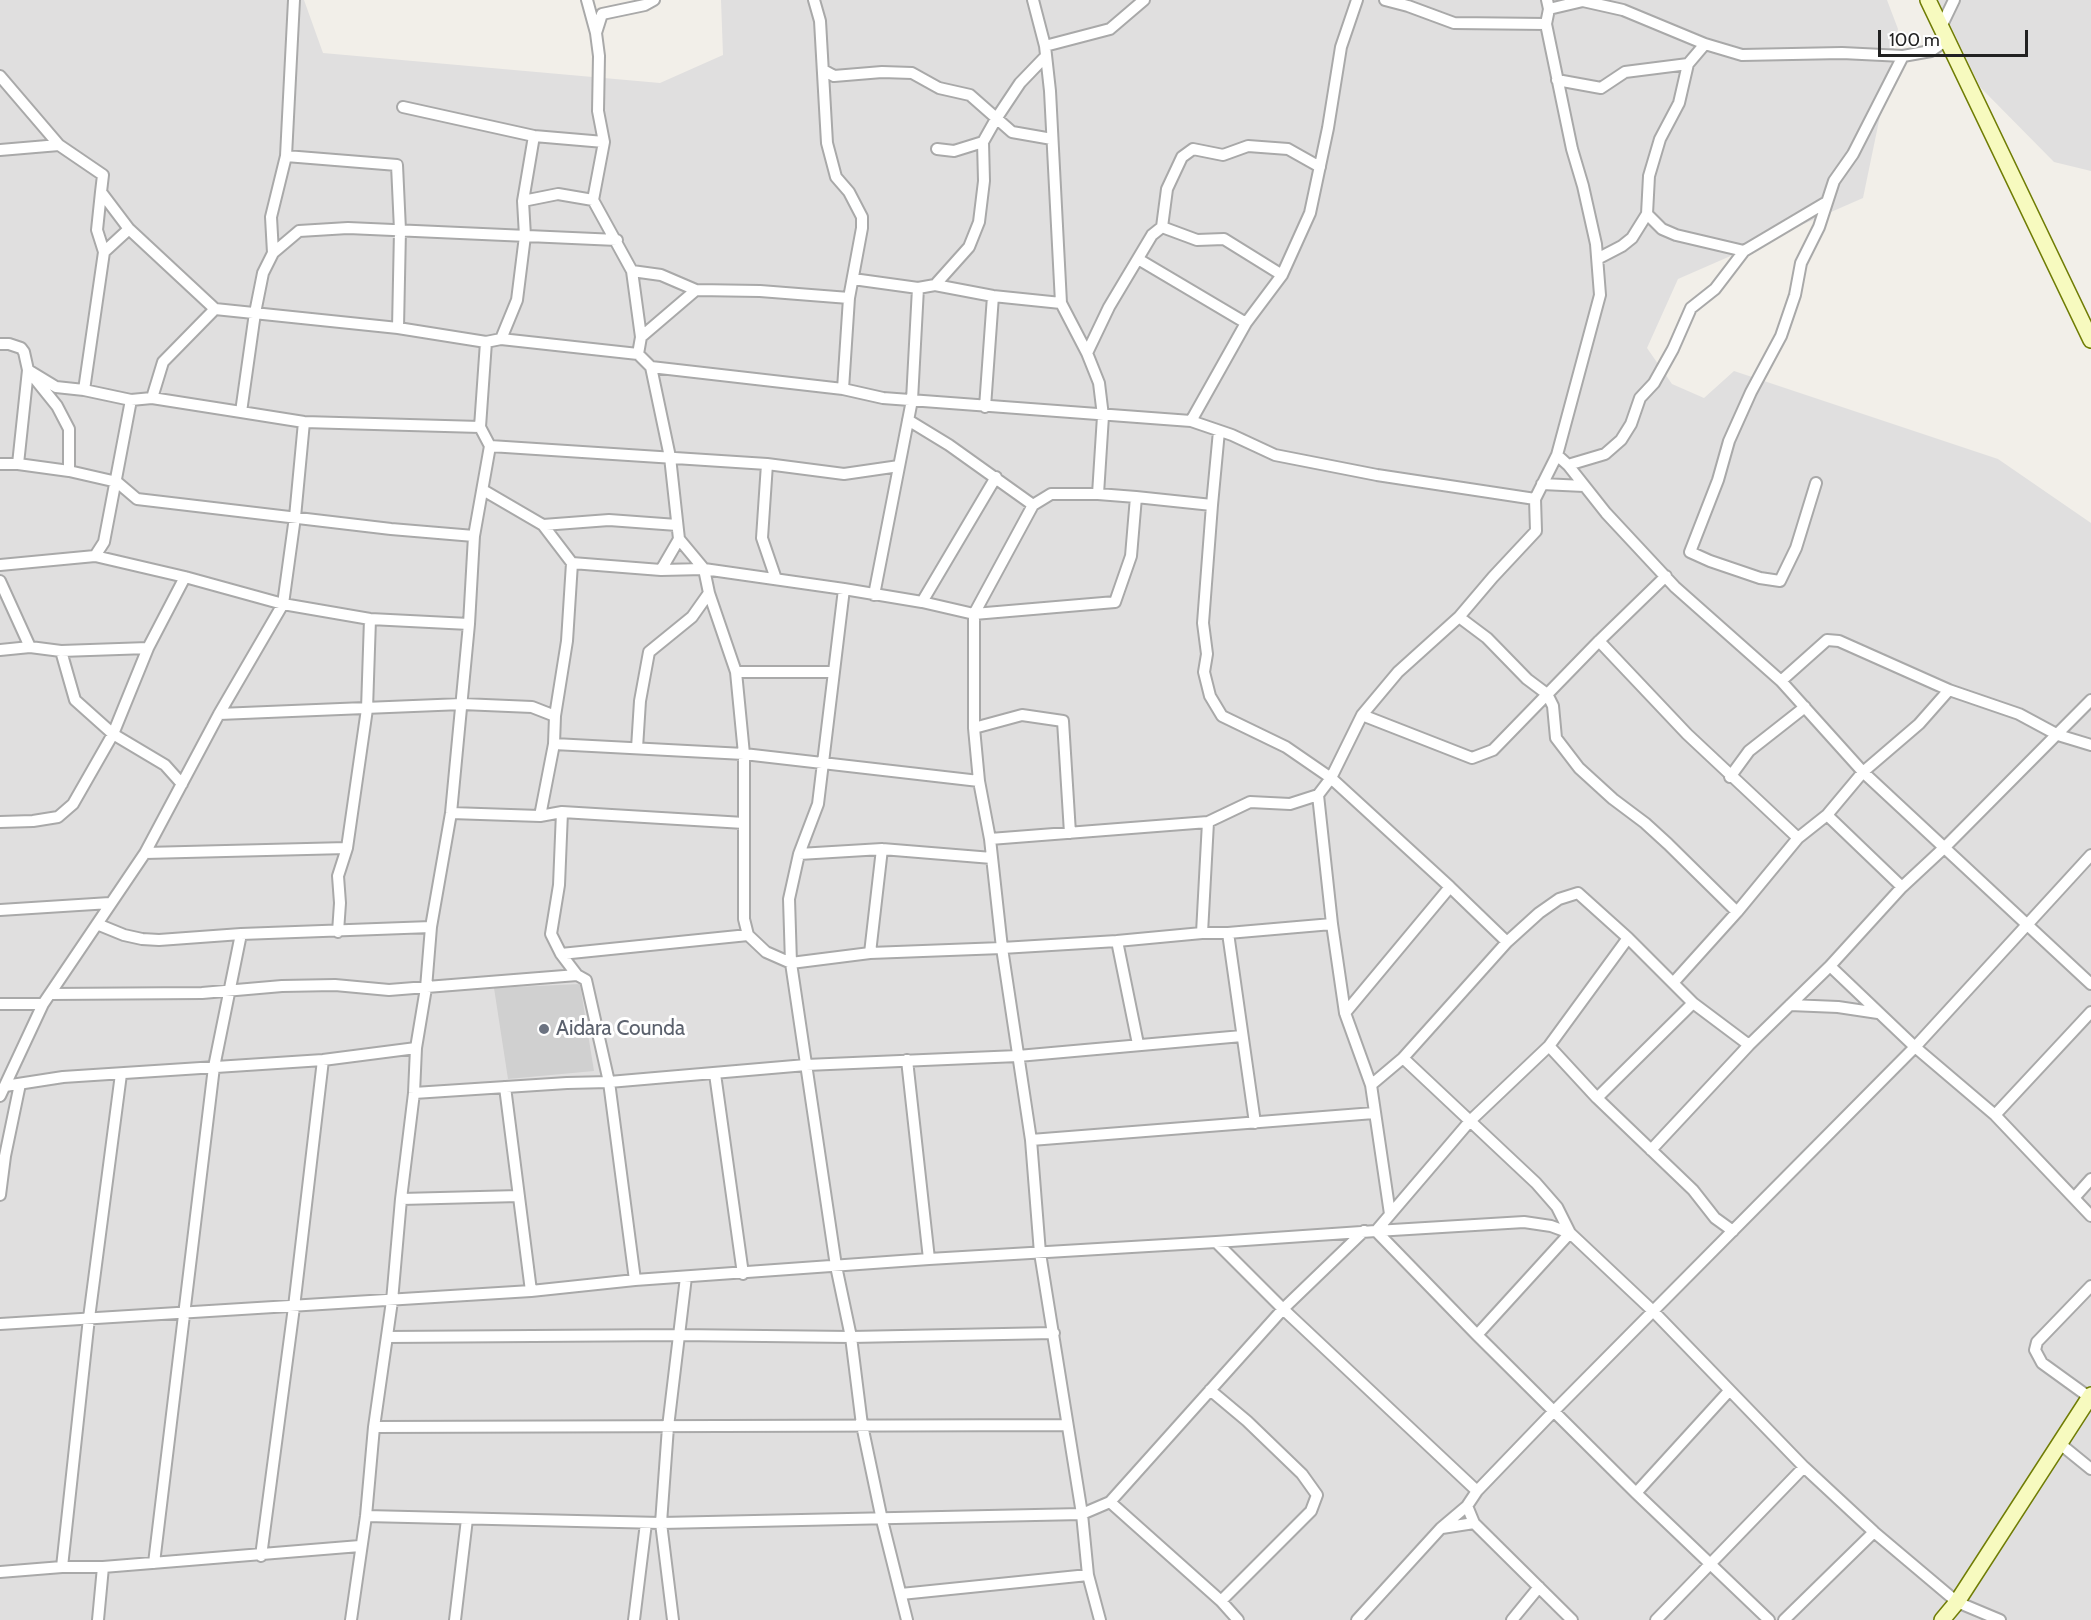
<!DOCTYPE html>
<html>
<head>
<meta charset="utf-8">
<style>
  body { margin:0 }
  #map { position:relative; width:2091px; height:1620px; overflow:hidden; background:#f2efe9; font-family:Cabin,sans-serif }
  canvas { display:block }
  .scale { position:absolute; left:1878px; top:30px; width:150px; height:27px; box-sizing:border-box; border:3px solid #222; border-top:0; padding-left:8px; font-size:18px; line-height:21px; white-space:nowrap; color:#222; -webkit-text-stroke:4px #fff; paint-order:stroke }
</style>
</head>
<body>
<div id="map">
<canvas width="2091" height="1620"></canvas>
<div class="scale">100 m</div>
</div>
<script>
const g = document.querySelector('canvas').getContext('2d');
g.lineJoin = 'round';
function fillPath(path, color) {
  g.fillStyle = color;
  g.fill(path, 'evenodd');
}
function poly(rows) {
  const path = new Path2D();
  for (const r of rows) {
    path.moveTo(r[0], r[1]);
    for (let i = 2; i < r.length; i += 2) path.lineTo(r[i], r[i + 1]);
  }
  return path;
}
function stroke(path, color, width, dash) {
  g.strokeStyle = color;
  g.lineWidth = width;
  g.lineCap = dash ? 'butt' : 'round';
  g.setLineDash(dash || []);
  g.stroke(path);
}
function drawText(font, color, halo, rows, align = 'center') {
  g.font = font + ' Cabin,sans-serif';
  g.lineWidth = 6;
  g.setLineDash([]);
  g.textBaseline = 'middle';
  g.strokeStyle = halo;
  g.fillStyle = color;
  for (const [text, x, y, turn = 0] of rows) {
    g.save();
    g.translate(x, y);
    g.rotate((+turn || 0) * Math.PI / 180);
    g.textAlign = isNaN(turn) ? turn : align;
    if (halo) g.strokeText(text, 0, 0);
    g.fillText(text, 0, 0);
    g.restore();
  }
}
const residential = poly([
  [0,0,304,0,323,53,660,83,723,55,721,0,1887,0,1898,29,1863,198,1678,279,1647,348,1672,384,1704,398,1734,371,1998,459,2091,523,2091,1620,0,1620],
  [1938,0,2091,0,2091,171,2054,162,1980,87]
]);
const religious = poly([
  [580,984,594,1071,508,1079,494,988]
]);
const minor = poly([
  [587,0,596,33],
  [814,0,820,21,827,143,836,177,849,192,862,217,862,228,849,298,843,389],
  [1033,0,1045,46,1050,91,1061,303,1087,353,1099,383,1103,416,1098,494],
  [1385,0,1408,6,1454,23,1546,24],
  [1549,9,1583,1,1623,10,1705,44,1742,55,1842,53,1903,56,1931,51,1948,39],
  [1941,27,1954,0],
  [1045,46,1110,29,1144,0],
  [823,70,834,76,882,72,912,73,939,88,970,95,1012,132,1052,139],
  [0,76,59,145,103,175,101,192,129,229,215,309,398,328,486,342,480,427,490,446,474,536,469,624,451,813,431,927,426,988,416,1048,414,1093,401,1199,392,1301,374,1427,366,1516,351,1620],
  [1557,80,1601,88,1625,72,1688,64],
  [403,107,534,136,604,142],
  [937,149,954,151,983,142],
  [0,150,59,145],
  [286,156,294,0],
  [593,200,604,142,598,111,599,56,596,33,602,14,645,5,654,0],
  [523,201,558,194,593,200,632,271,641,337,638,354],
  [1647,214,1662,229,1676,235,1744,251],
  [1162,227,1167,189,1182,157,1193,149,1223,155,1248,146,1288,149,1320,167],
  [104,252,129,229],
  [273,253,299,231,348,228,617,240],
  [1599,258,1622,246,1632,238,1647,214,1649,176,1660,139,1679,103,1688,64,1705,44],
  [1138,259,1246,323],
  [632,271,661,275,696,290,760,291,849,298],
  [853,279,918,288],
  [935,285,969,247,979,222,984,181,983,142,996,119,1020,83,1045,57],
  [398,328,400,230,397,165,286,156,271,217,273,253,263,273,255,313,241,412,304,422,480,427],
  [641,337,696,290],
  [501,339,517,300,525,236,523,201,534,136],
  [486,342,501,339,638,354,651,367,670,457,679,539,704,569,709,593,736,672,744,754,744,919,748,935,766,952,791,963,870,953,1002,948,1117,941,1202,933,1228,933,1332,924],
  [0,344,9,344,21,348,24,352,28,370,57,406,69,429,69,471],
  [1087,353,1109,307,1152,235,1162,227,1197,240,1224,239,1282,275],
  [651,367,843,389,883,398,1191,421,1246,323,1282,275,1310,213,1328,128,1341,47,1357,0],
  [84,390,104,252,97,230,101,192],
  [152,398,163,362,215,309],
  [985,407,993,296],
  [908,420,949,445,1033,505],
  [1191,421,1232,435,1275,455,1377,475,1535,499],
  [304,422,295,517,283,604,370,619,469,624],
  [490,446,767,464,844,474,899,466],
  [1557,455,1568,465,1606,513,1675,587,1781,681,1863,772,2091,984],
  [0,464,18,464,69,471,117,482,137,499,391,529,474,536],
  [18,464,28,370,56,387,84,390,131,400,152,398,241,412],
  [767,464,762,538,776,579],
  [1568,465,1605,454,1621,440,1631,424,1640,398,1654,383,1673,349,1691,308,1715,289,1744,251,1825,203],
  [1816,483,1796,548,1780,581,1760,578,1710,561,1690,552,1718,480,1729,441,1751,392,1781,336,1795,295,1801,263,1819,227,1834,181,1853,154,1903,56],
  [1542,484,1584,486],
  [483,490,543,525,572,563,661,570,704,569,844,589,922,602,974,614,1115,602,1131,556,1136,497,1098,494,1051,494,1033,505,974,614,974,728,979,781,990,839,1002,948,1031,1140,1040,1253,1082,1514,1088,1575,1100,1620],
  [1136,497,1212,505,1203,623,1207,654,1204,672,1210,696,1222,716,1286,747,1331,778,1450,887,1507,942],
  [1212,505,1219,431],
  [543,525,609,520,677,525],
  [95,556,104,542,131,400],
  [0,565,95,556,185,577,283,604,219,714,145,853,43,1004,0,1096],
  [661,570,679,539],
  [0,581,30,647],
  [844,589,818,804,799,854,789,899,791,963,836,1266,851,1337,862,1425,882,1520,907,1620],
  [874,595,912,400,918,288,935,285,993,296,1061,303],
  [922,602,996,477],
  [1459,617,1487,638,1527,679,1547,694,1553,706,1556,738,1579,768,1613,799,1645,823,1668,844,1737,912],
  [1599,641,1687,734,1798,838],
  [0,650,30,647,61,651,148,648],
  [61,651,75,700,113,734,165,765,182,784],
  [736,672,834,672],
  [1781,681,1827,640,1839,641,1949,690,2019,714,2058,735,2091,745],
  [219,714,462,704,532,707,555,716,554,744,540,816],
  [1362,715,1472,758,1493,750,1599,641,1666,576],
  [555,716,567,641,572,563],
  [974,728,1022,715,1063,721,1070,833],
  [554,744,744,754,979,781],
  [637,748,640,701,649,652,692,617,709,593],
  [1730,777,1749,751,1805,707],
  [562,812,559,885,551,934,561,954,577,975,586,980,609,1082,635,1280],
  [451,813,540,816,562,812,744,823],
  [1827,815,1902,887],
  [0,822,33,821,58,817,73,804,113,734,148,648,185,577],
  [990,839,1208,822,1250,802,1290,804,1318,795],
  [145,853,347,848],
  [799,854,882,849,992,858],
  [0,910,110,903],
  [97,924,124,935,142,939,159,940,241,934,431,927],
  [338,932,340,903,338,876,347,848,367,709,370,619],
  [1202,933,1208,822],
  [1228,933,1255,1123],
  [1117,941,1138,1044],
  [870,953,882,849],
  [561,954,748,935],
  [1830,966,1915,1047,1995,1115,2091,1216],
  [1673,983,1737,912,1798,838,1827,815,1863,772,1919,724,1949,690],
  [50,994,202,993,282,986,335,985,389,990,577,975],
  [0,1004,43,1004],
  [1790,1005,1838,1007,1878,1013],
  [1345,1013,1450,887],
  [1549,1046,1597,1098,1693,1190,1715,1218,1733,1231],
  [1403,1058,1536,1183,1557,1207,1570,1233,1477,1335],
  [907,1060,929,1259],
  [715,1074,743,1274],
  [1371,1085,1403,1058,1507,942,1539,913,1559,899,1578,893,1628,938,1693,1003,1749,1045],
  [5,1086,63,1077,323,1060,416,1048],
  [505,1087,531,1291],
  [414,1093,567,1083,609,1082,806,1065,1018,1056,1242,1036],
  [1597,1098,1693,1003],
  [1995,1115,2091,1012],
  [1031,1140,1374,1113],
  [1651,1150,1749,1045,1830,966,1902,887,1945,847,2091,700],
  [0,1195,5,1156,20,1084],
  [2074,1198,2091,1179],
  [401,1199,519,1196],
  [1390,1214,1371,1085,1345,1013,1332,924,1318,795,1331,778,1362,715,1398,672,1459,617,1493,577,1536,531,1535,499,1557,455,1600,295,1596,244,1583,186,1572,149,1546,24,1549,9,1547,0],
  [1376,1231,1477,1335,1636,1493,1769,1620],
  [1376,1231,1470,1121,1549,1046,1628,938],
  [1216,1242,1283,1309,1477,1491],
  [0,1324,531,1291,635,1280,929,1259,1216,1242,1376,1231,1524,1222,1551,1226,1570,1233,1654,1312,1804,1467,1874,1532,1957,1602,2000,1620],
  [387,1337,678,1335,851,1337,1054,1333],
  [1210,1390,1247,1421,1302,1474,1317,1495,1311,1511,1221,1601],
  [2089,1397,2042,1363,2035,1350,2037,1342,2091,1286],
  [374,1427,1067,1425],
  [2059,1443,2091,1469],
  [1636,1493,1729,1391],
  [1110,1502,1221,1601,1238,1620],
  [1467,1506,1474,1523,1572,1620],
  [366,1516,661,1523,1082,1514,1110,1502,1283,1309,1364,1231],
  [1442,1528,1474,1523],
  [261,1556,294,1307,323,1060],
  [154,1563,214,1067,241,934],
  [62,1567,89,1318,121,1074],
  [0,1572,62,1567,103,1567,360,1546],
  [901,1594,1088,1575],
  [98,1620,103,1567],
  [455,1620,467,1519],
  [634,1620,646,1523],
  [673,1620,661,1523,668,1427,686,1277],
  [1357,1620,1441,1528,1467,1506,1477,1491,1554,1411,1915,1047,2091,855],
  [1512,1620,1539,1587],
  [1656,1620,1804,1467],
  [1784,1620,1874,1532]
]);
const secondary = poly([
  [1928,0,2091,340],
  [1942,1620,1957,1602,2091,1395]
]);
const markers = [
  [544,1029,6,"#6b7280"]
];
const worshipNames = [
  ["Aidara Counda",556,1029]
];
fillPath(residential, '#e0dfdf');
fillPath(religious, '#d0d0d0');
stroke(minor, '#a9a9a9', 14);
stroke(secondary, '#707d05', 18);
stroke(minor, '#fff', 10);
stroke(secondary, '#f7fabf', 15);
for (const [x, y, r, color] of markers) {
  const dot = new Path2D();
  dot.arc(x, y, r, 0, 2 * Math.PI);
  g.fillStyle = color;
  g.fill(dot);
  stroke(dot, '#fff', 2);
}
drawText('21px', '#5b616d', '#fff', worshipNames, 'left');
</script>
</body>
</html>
